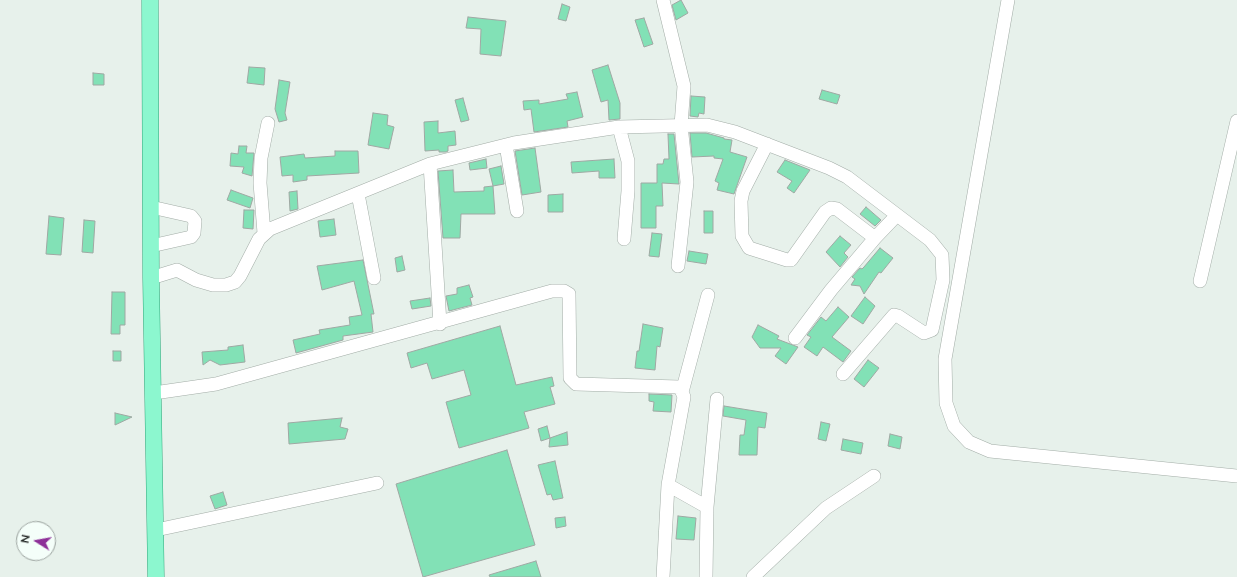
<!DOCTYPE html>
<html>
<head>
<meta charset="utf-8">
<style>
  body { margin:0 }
  #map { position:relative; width:1237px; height:577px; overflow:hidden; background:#e7f1eb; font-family:Lato,sans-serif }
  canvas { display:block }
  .north { position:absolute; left:16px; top:521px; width:40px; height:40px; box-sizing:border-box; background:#f4fef9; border:1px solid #9ba39f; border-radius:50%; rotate:281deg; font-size:11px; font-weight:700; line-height:16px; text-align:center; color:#161a18 }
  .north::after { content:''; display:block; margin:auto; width:14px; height:18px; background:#8d2f98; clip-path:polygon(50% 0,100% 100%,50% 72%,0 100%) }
</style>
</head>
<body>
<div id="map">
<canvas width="1237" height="577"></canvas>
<div class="north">N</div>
</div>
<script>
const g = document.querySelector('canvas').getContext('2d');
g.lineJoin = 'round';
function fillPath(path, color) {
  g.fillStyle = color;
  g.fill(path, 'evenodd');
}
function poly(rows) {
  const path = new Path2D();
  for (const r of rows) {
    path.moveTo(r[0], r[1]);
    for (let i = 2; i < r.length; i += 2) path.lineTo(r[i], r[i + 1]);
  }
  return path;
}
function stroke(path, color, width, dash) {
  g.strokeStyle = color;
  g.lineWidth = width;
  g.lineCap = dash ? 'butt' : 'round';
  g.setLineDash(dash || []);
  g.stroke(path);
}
const building = poly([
  [681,0,688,13,676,20,672,5,681,0],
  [562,4,570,7,566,21,558,19,562,4],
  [468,17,506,21,501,56,480,54,481,29,466,28,468,17],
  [644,18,653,44,644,47,635,20,644,18],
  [608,65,620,103,620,119,609,120,608,100,601,102,592,70,608,65],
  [249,67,265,68,264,85,247,83,249,67],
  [93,73,104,74,104,85,93,85,93,73],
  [279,80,290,82,285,113,287,120,279,122,275,109,279,80],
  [822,90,840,95,837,104,819,99,822,90],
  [577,92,583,117,567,121,568,127,534,132,531,109,524,110,523,101,539,100,539,104,568,99,566,94,577,92],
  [691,96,705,97,704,114,699,113,698,117,690,116,691,96],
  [463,98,469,120,461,122,455,100,463,98],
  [373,113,388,115,387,125,394,127,389,149,368,145,373,113],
  [438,121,438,133,455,131,456,145,448,146,448,151,446,152,439,152,439,150,425,151,424,122,438,121],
  [690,133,706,133,724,138,724,139,732,140,730,152,747,157,734,194,717,190,719,183,715,181,723,159,714,158,714,156,692,157,690,133],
  [668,134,674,134,679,184,662,183,663,206,656,206,656,228,641,228,641,183,657,183,657,164,663,164,664,159,669,159,668,134],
  [239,146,247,146,246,153,254,153,252,176,242,173,244,167,230,166,231,153,238,154,239,146],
  [535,148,541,192,522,195,515,151,535,148],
  [335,151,358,151,359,173,307,176,307,180,293,182,293,175,282,176,280,157,304,154,305,158,335,156,335,151],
  [486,159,487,168,470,170,469,163,486,159],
  [614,159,615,178,599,178,599,171,572,173,571,162,614,159],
  [785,160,810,170,794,193,787,188,792,181,777,172,785,160],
  [501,166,504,184,493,186,489,169,501,166],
  [453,170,454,192,484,191,484,187,493,186,495,214,461,214,460,238,443,238,438,171,453,170],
  [231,190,253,198,250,208,227,200,231,190],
  [297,191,298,209,290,211,289,192,297,191],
  [563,194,563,212,548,212,548,195,563,194],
  [866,207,881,220,875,226,860,214,866,207],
  [244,210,254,210,253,229,243,228,244,210],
  [704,211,713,211,713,233,704,233,704,211],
  [49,216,64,218,61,255,46,254,49,216],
  [334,219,336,235,320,237,318,221,334,219],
  [84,220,95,221,93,253,82,252,84,220],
  [652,233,662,234,659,257,649,256,652,233],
  [840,236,851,245,844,253,848,257,840,267,826,252,840,236],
  [880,248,893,258,881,273,879,272,864,294,860,286,851,285,855,279,852,277,860,268,862,269,864,267,880,248],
  [689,251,708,254,706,264,687,261,689,251],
  [402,256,405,270,397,272,395,258,402,256],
  [363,260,374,314,371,314,373,332,343,336,343,340,296,353,293,340,320,334,319,330,350,325,349,317,362,315,354,281,322,290,317,266,363,260],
  [469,285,473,297,470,298,472,305,449,311,446,296,457,294,457,288,469,285],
  [112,292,125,292,125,325,120,325,120,334,111,334,112,292],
  [865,297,875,306,863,324,851,316,865,297],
  [430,298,431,306,412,309,410,301,430,298],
  [838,307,849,317,832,337,851,351,843,362,823,347,817,356,804,347,811,337,807,335,821,317,826,321,838,307],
  [643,324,663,328,660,347,657,346,655,370,635,368,637,351,639,351,643,324],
  [758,325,779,336,777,339,798,347,786,364,775,356,781,348,760,348,752,337,758,325],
  [500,326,516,385,552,377,554,386,550,387,555,404,524,412,529,428,459,448,446,402,471,395,464,370,432,379,427,363,411,368,407,353,500,326],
  [243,345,245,362,220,365,210,360,203,365,202,352,228,350,228,347,243,345],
  [113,351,121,351,121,361,113,361,113,351],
  [868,360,879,368,864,387,854,379,868,360],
  [649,394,672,395,671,412,653,411,654,402,649,401,649,394],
  [724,406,767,413,765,428,758,427,757,455,739,455,740,435,744,435,746,420,723,416,724,406],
  [115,413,132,417,115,425,115,413],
  [342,418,340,427,348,429,345,439,289,444,288,423,342,418],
  [821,422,830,424,826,441,818,439,821,422],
  [547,426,550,438,541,441,538,429,547,426],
  [567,432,568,445,549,447,550,438,567,432],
  [890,434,902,437,900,449,888,446,890,434],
  [843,439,863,443,861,454,841,450,843,439],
  [507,450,535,545,423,577,396,484,507,450],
  [555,461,563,498,553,500,551,494,547,495,538,465,555,461],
  [223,492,227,505,215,509,210,496,223,492],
  [678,516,696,518,694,540,676,539,678,516],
  [565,517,566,526,556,528,555,518,565,517],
  [536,561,541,577,490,577,489,575,536,561]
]);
const minor = poly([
  [663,0,684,86,681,125,687,182,678,266],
  [1008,0,945,359,946,403,954,426,969,442,990,451,1237,476],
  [619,127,628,161,628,191,624,239],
  [767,144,743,191,741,201,742,236,749,248,787,260,791,260,825,212,831,208,837,209,875,238],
  [506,145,517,211],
  [430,164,440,324],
  [358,194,374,278],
  [151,207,191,216,195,221,194,233,191,237,151,246],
  [264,233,260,183,261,158,268,123],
  [151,278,177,270,196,280,213,285,226,285,235,282,240,276,259,239,270,229,430,164,514,143,619,127,707,125,735,132,829,168,847,177,930,240,942,255,943,280,932,330,924,333,898,316,894,315,843,374],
  [1200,281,1237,121],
  [795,338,831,290,875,238,897,215],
  [682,392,708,295],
  [154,393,216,384,552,291,564,291,569,294,570,378,576,384,679,387,682,392,684,397,668,485,663,577],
  [668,485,707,507],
  [156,530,377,483],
  [706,577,707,507,717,399],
  [753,577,826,508,874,476]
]);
const major = poly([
  [150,0,151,278,156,577]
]);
fillPath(building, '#82e1b6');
stroke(building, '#9fa8a3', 1);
stroke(minor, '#a3ada7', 14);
stroke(major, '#31a67a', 17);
stroke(minor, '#fff', 13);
stroke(major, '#8cf7cf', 16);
</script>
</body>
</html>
